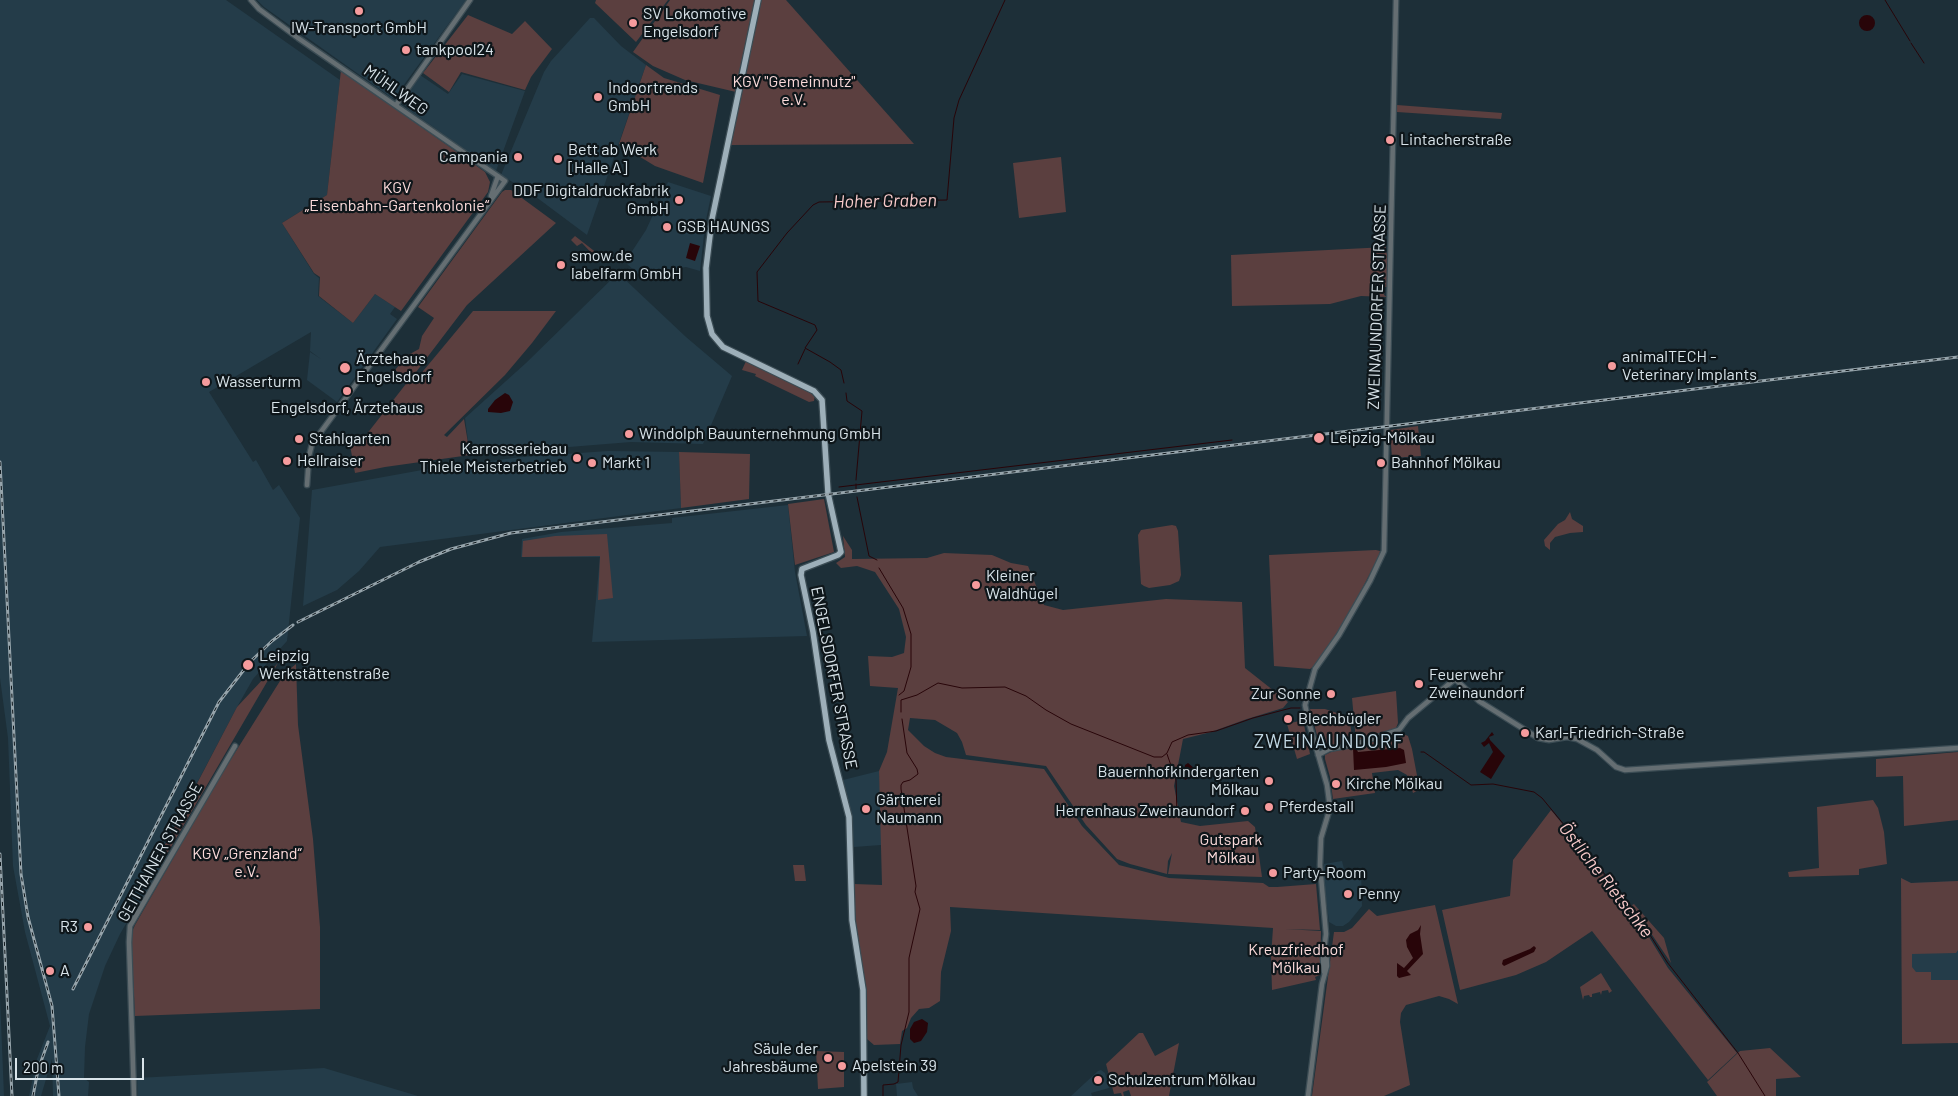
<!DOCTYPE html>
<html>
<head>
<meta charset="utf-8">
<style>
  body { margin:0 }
  #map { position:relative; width:1958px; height:1096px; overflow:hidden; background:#1d2f38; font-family:Barlow,sans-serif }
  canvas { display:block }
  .scale { position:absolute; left:15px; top:1058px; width:129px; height:22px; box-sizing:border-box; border:2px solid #d9e4ea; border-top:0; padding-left:6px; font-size:15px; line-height:18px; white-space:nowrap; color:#d9e4ea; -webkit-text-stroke:4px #0e161a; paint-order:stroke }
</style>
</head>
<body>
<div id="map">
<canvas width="1958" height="1096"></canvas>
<div class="scale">200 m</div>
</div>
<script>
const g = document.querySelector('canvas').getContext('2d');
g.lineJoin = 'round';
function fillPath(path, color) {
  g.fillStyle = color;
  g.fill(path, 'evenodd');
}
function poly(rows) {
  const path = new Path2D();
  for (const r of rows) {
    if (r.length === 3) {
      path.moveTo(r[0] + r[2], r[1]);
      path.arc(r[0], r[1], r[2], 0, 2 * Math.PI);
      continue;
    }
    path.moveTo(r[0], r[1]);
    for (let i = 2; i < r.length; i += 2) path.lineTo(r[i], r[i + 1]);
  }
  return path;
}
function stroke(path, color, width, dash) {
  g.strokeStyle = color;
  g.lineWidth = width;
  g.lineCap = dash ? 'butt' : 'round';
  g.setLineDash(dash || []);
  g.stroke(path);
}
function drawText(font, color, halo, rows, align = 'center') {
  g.font = font + ' Barlow,sans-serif';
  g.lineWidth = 4.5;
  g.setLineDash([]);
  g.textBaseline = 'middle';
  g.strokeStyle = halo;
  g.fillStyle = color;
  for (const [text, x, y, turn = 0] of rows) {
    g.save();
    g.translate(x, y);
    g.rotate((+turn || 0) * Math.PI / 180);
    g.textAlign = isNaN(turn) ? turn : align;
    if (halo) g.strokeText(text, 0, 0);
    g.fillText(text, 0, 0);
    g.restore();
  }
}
const built = poly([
  [0,0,226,0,340,80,327,195,282,223,314,274,319,278,318,296,353,323,375,294,395,307,390,314,397,319,337,402,307,380,310,352,321,359,310,351,311,332,209,392,253,462,256,460,273,490,279,485,300,518,287,641,253,679,237,707,157,859,160,866,120,934,105,966,89,1014,85,1047,84,1078,89,1082,88,1096,53,1096,52,1059,41,1096,29,1096,37,1059,50,1026,25,932,13,866,8,738,0,678],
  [257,0,466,0,395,97,392,98,264,7],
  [590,18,594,18,621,46,646,65,587,235,532,194,501,175,544,72,551,61],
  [462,74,525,91,496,171,409,110,405,105,406,95,420,75,448,94],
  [668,182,711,196,705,225,700,271,686,267,638,274,625,262,646,230],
  [618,273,686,337,732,376,703,444,631,442,470,455,465,418,526,363],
  [608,451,679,452,681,508,380,547,359,571,337,590,303,606,312,490,433,468,522,457],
  [788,505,795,572,807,636,592,642,600,557,521,557,522,539,561,532,672,523,672,518],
  [879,771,881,804,881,845,854,847,851,815,843,780],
  [1342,861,1344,869,1350,868,1350,872,1361,871,1362,906,1349,922,1343,926,1336,926,1329,922,1323,874,1324,864],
  [1901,878,1911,883,1958,881,1958,980,1903,980],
  [0,997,4,1096,0,1096],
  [324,1068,418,1096,138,1096,137,1078],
  [1101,1070,1105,1073,1109,1088,1091,1093,1092,1096,1071,1096,1098,1071],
  [912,1082,913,1088,918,1096,897,1096,896,1084]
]);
const green = poly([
  [596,0,668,0,636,42,595,3],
  [670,0,786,0,914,144,729,145,740,91,736,90,736,92,685,80,653,66,633,52],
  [468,15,512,34,525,21,552,49,531,77,525,90,461,72,449,92,423,73],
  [646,65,664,78,720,95,703,183,655,166,619,144],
  [341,70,485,172,490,182,488,192,401,311,375,294,353,323,319,296,320,277,314,273,282,223,327,195],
  [1397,105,1502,113,1501,119,1397,112],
  [1061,157,1066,212,1019,218,1013,163],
  [505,190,511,190,556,223,467,305,410,380,414,382,473,311,556,311,532,343,505,375,444,435,447,437,464,419,470,455,385,467,355,473,348,434,359,444,409,380,395,370,408,355,419,349,422,336,434,318,418,307,502,192],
  [575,236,602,257,598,260,582,243,577,246,571,240],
  [1386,247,1386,252,1388,256,1388,287,1385,287,1384,295,1387,297,1361,296,1330,304,1232,306,1231,255],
  [746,361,812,393,815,395,814,401,809,402,755,376,756,374,742,370],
  [1418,426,1421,456,1392,458,1390,430],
  [679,452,750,454,749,499,681,508],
  [824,499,834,552,795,565,788,504],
  [1570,512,1572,519,1583,526,1583,532,1570,533,1555,537,1550,543,1550,550,1545,546,1544,540,1558,524,1565,520],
  [1172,525,1176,526,1178,531,1181,575,1179,581,1170,585,1149,588,1144,586,1141,584,1138,535,1141,530],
  [607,534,613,598,598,600,600,556,522,557,523,541,555,536],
  [843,536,852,550,852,559,927,558,944,553,992,555,1011,563,1028,566,1044,605,1063,610,1166,599,1242,602,1245,668,1288,702,1283,708,1247,719,1211,732,1183,739,1174,786,1181,822,1200,826,1248,821,1255,827,1262,877,1168,874,1172,853,1168,861,1167,874,1130,864,1117,859,1086,825,1046,766,966,755,962,742,957,733,935,720,910,718,908,730,924,746,935,753,946,757,1044,769,1082,826,1119,865,1169,878,1263,883,1269,887,1277,887,1316,884,1320,930,1285,929,1321,931,1320,975,1315,977,1316,980,1272,990,1271,957,1273,928,950,907,951,931,941,972,940,1001,929,1008,919,1009,911,1018,907,1028,902,1031,900,1044,874,1045,867,1039,865,985,856,937,854,884,882,885,879,771,887,752,898,688,870,686,868,656,892,657,904,653,906,637,899,609,875,572,857,566,841,568,836,563,845,557],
  [1376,550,1380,551,1379,556,1338,635,1314,666,1310,669,1274,666,1269,555],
  [278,663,232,742,160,866,157,860,237,707],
  [296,664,298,725,313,839,320,927,320,1009,135,1016,131,934,135,925,216,783,285,673],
  [1396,691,1398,723,1396,728,1391,731,1356,741,1352,698],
  [1310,709,1325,709,1349,717,1353,742,1322,747,1320,746],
  [1303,720,1310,754,1297,759,1287,724],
  [1401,733,1408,736,1412,749,1419,786,1417,791,1413,793,1407,775,1398,770,1372,773,1375,793,1333,799,1330,777,1325,759,1325,755,1331,752],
  [1958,752,1958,820,1904,826,1903,776,1876,777,1876,759],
  [1873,800,1878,808,1884,832,1887,864,1859,869,1859,875,1789,877,1788,872,1819,868,1817,807],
  [1551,810,1633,911,1668,968,1737,1053,1708,1080,1592,931,1546,962,1516,975,1460,990,1442,910,1510,896,1513,860],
  [793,865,804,865,806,881,795,881],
  [1901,878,1911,883,1958,881,1958,950,1956,953,1912,954,1912,967,1916,972,1931,972,1931,980,1958,980,1958,1043,1902,1044],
  [1634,904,1664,938,1671,963,1632,905],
  [1435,905,1458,1004,1449,999,1439,996,1406,1005,1401,1013,1400,1022,1410,1085,1384,1096,1312,1096,1334,932,1344,932,1352,928,1369,909,1377,916],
  [1601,973,1612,991,1609,993,1608,990,1602,991,1601,995,1600,992,1592,994,1592,997,1590,997,1589,995,1584,996,1583,1000,1580,987],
  [1139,1033,1143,1033,1155,1056,1179,1043,1169,1096,1131,1096,1129,1090,1123,1092,1124,1096,1122,1096,1121,1093,1114,1094,1106,1064],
  [1770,1048,1801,1077,1776,1079,1776,1096,1717,1096,1707,1082,1740,1051],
  [816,1051,844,1052,844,1087,818,1089]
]);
const water = poly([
  [1867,23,8],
  [690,243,700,246,695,261,686,258],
  [505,393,509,395,513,402,510,411,501,413,488,412,488,409,495,400],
  [1492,732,1494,735,1489,737,1490,740,1505,756,1491,779,1480,772,1493,752,1489,743,1484,747,1481,743,1485,741],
  [1353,748,1356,748,1358,752,1400,748,1404,750,1406,763,1386,767,1354,770],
  [1188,763,1194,768,1192,776,1185,780,1184,778,1185,765],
  [1421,925,1420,934,1423,954,1407,971,1411,975,1399,978,1397,976,1397,963,1404,968,1413,958,1407,947,1406,940,1410,934,1418,930],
  [1534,946,1536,948,1534,952,1504,966,1502,964,1503,960,1530,949],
  [922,1019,928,1023,927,1032,921,1041,914,1043,910,1039,910,1029,914,1022]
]);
const stream = poly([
  [1885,0,1910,41],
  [1911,43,1924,63],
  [798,364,805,349],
  [844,383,841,370,830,362,805,348,817,330,815,325,758,301,757,272,787,233,813,205,819,202,947,200,954,118,959,100,1005,0],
  [846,393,847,401,862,411,856,480],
  [839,487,1232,440],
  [856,489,856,484],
  [857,497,869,556,877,560],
  [879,568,903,608,911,634,911,667,904,691,899,695],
  [901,712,901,700,917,695,938,683,962,688,1005,687,1026,696,1046,710,1071,724,1154,757,1162,757,1167,753,1172,742,1188,735,1216,731,1253,718,1291,708,1300,708],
  [1421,752,1424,752,1471,785,1493,784,1534,792,1542,798,1635,911,1667,962,1738,1053,1765,1096],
  [1167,754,1176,780,1177,814],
  [883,1096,883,1085,894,1084,898,1082,901,1045,909,1012,909,958,920,909,915,892,916,886,901,789,901,785,903,782,910,780,918,774,917,769,907,753,902,719]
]);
const minor = poly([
  [251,0,259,9,298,38,505,181,312,444,309,456,307,485],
  [396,105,470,0],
  [491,196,498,176],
  [1318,755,1329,749,1356,744,1399,730,1408,718,1455,679,1479,701,1538,738,1549,740,1567,737,1577,739,1597,750,1616,767,1625,770,1958,748],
  [1324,972,1323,959,1326,934,1320,865,1321,838,1330,808,1327,785,1309,723,1305,705,1315,669,1339,635,1370,581,1384,551,1396,0],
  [134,1096,129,942,130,926,235,746],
  [1308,1096,1322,984,1327,966,1326,949]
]);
const major = poly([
  [758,0,712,219,706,268,707,316,712,334,723,347,814,391,822,400,828,493,841,552,838,555,802,569,801,575,813,632,829,740,849,817,852,920,863,990,864,1096]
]);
const rail = poly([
  [0,462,21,874,28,917,52,1006,59,1096],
  [298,622,419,562,451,549,511,533,1958,357],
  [0,854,12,1096],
  [73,989,219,702,250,662,272,641,293,625],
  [33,1096,38,1070,48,1042]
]);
const markers = [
  [359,11,5,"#f59b9d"],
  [633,23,5,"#f59b9d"],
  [406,50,5,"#f59b9d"],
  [598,97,5,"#f59b9d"],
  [1390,140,5,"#f59b9d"],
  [518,157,5,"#f59b9d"],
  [558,159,5,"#f59b9d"],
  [679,200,5,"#f59b9d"],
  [667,227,5,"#f59b9d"],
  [561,265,5,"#f59b9d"],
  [1612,366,5,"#f59b9d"],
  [345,368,6,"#f59b9d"],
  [206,382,5,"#f59b9d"],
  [347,391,5,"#f59b9d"],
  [629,434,5,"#f59b9d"],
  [1319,438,6,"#f59b9d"],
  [299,439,5,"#f59b9d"],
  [577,458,5,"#f59b9d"],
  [287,461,5,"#f59b9d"],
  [592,463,5,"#f59b9d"],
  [1381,463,5,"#f59b9d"],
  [976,585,5,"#f59b9d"],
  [248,665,6,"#f59b9d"],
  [1419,684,5,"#f59b9d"],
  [1331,694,5,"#f59b9d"],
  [1288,719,5,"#f59b9d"],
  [1525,733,5,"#f59b9d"],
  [1269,781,5,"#f59b9d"],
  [1336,784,5,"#f59b9d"],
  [1269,807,5,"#f59b9d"],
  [866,809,5,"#f59b9d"],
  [1245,811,5,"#f59b9d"],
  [1273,873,5,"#f59b9d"],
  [1348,894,5,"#f59b9d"],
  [88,927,5,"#f59b9d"],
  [50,971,5,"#f59b9d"],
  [828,1058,5,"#f59b9d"],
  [842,1066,5,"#f59b9d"],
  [1098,1080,5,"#f59b9d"]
];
const poiNames = [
  ["SV Lokomotive",643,14],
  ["Engelsdorf",643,32],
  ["IW-Transport GmbH",359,28,"center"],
  ["tankpool24",416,50],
  ["Indoortrends",608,88],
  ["GmbH",608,106],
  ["Lintacherstraße",1400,140],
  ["Bett ab Werk",568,150],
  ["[Halle A]",568,168],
  ["Campania",508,157,"right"],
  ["DDF Digitaldruckfabrik",669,191,"right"],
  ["GmbH",669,209,"right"],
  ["GSB HAUNGS",677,227],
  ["smow.de",571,256],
  ["labelfarm GmbH",571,274],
  ["animalTECH -",1622,357],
  ["Veterinary Implants",1622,375],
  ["Ärztehaus",356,359],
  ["Engelsdorf",356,377],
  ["Wasserturm",216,382],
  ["Engelsdorf, Ärztehaus",347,408,"center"],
  ["Windolph Bauunternehmung GmbH",639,434],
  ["Leipzig-Mölkau",1330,438],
  ["Stahlgarten",309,439],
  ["Karrosseriebau",567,449,"right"],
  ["Thiele Meisterbetrieb",567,467,"right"],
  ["Hellraiser",297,461],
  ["Markt 1",602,463],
  ["Bahnhof Mölkau",1391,463],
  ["Kleiner",986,576],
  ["Waldhügel",986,594],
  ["Leipzig",259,656],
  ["Werkstättenstraße",259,674],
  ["Feuerwehr",1429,675],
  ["Zweinaundorf",1429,693],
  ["Zur Sonne",1321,694,"right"],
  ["Blechbügler",1298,719],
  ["Karl-Friedrich-Straße",1535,733],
  ["Bauernhofkindergarten",1259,772,"right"],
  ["Mölkau",1259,790,"right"],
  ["Kirche Mölkau",1346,784],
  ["Gärtnerei",876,800],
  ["Naumann",876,818],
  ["Pferdestall",1279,807],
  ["Herrenhaus Zweinaundorf",1235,811,"right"],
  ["Party-Room",1283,873],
  ["Penny",1358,894],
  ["R3",78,927,"right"],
  ["A",60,971],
  ["Säule der",818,1049,"right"],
  ["Jahresbäume",818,1067,"right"],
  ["Apelstein 39",852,1066],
  ["Schulzentrum Mölkau",1108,1080]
];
const parkNames = [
  ["KGV \"Gemeinnutz\"",794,82],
  ["e.V.",794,100],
  ["KGV",397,188],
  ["„Eisenbahn-Gartenkolonie“",397,206],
  ["Gutspark",1231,840],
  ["Mölkau",1231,858],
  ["KGV „Grenzland“",247,854],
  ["e.V.",247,872],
  ["Kreuzfriedhof",1296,950],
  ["Mölkau",1296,968]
];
const streetNames = [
  ["MÜHLWEG",396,90,35],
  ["ZWEINAUNDORFER STRASSE",1377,307,-88],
  ["ENGELSDORFER STRASSE",834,678,79],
  ["GEITHAINER STRASSE",160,852,-61]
];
const waterNames = [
  ["Hoher Graben",885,201,-1],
  ["Östliche Rietschke",1606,880,52]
];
const quarterNames = [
  ["ZWEINAUNDORF",1329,742]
];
fillPath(built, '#243c49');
fillPath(green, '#5b3f3f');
fillPath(water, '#280509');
stroke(stream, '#280509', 1);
stroke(minor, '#3b4c54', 7);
stroke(major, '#3b4c54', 8);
stroke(minor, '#656e72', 4.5);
stroke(major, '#9dafb9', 5.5);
stroke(rail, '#96a4ab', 3);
stroke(rail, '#0e161a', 1, [4]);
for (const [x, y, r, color] of markers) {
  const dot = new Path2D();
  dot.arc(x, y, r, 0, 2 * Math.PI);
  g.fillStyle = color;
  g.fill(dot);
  stroke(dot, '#0e161a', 2);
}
drawText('16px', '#d9e4ea', '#0e161a', poiNames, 'left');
drawText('16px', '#fcdbdb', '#0e161a', parkNames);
drawText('16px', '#d9e4ea', '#0e161a', streetNames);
drawText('italic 18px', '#facbcb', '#0e161a', waterNames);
g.letterSpacing = '1px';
drawText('19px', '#c1d7e3', '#0e161a', quarterNames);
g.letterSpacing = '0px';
</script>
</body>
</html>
